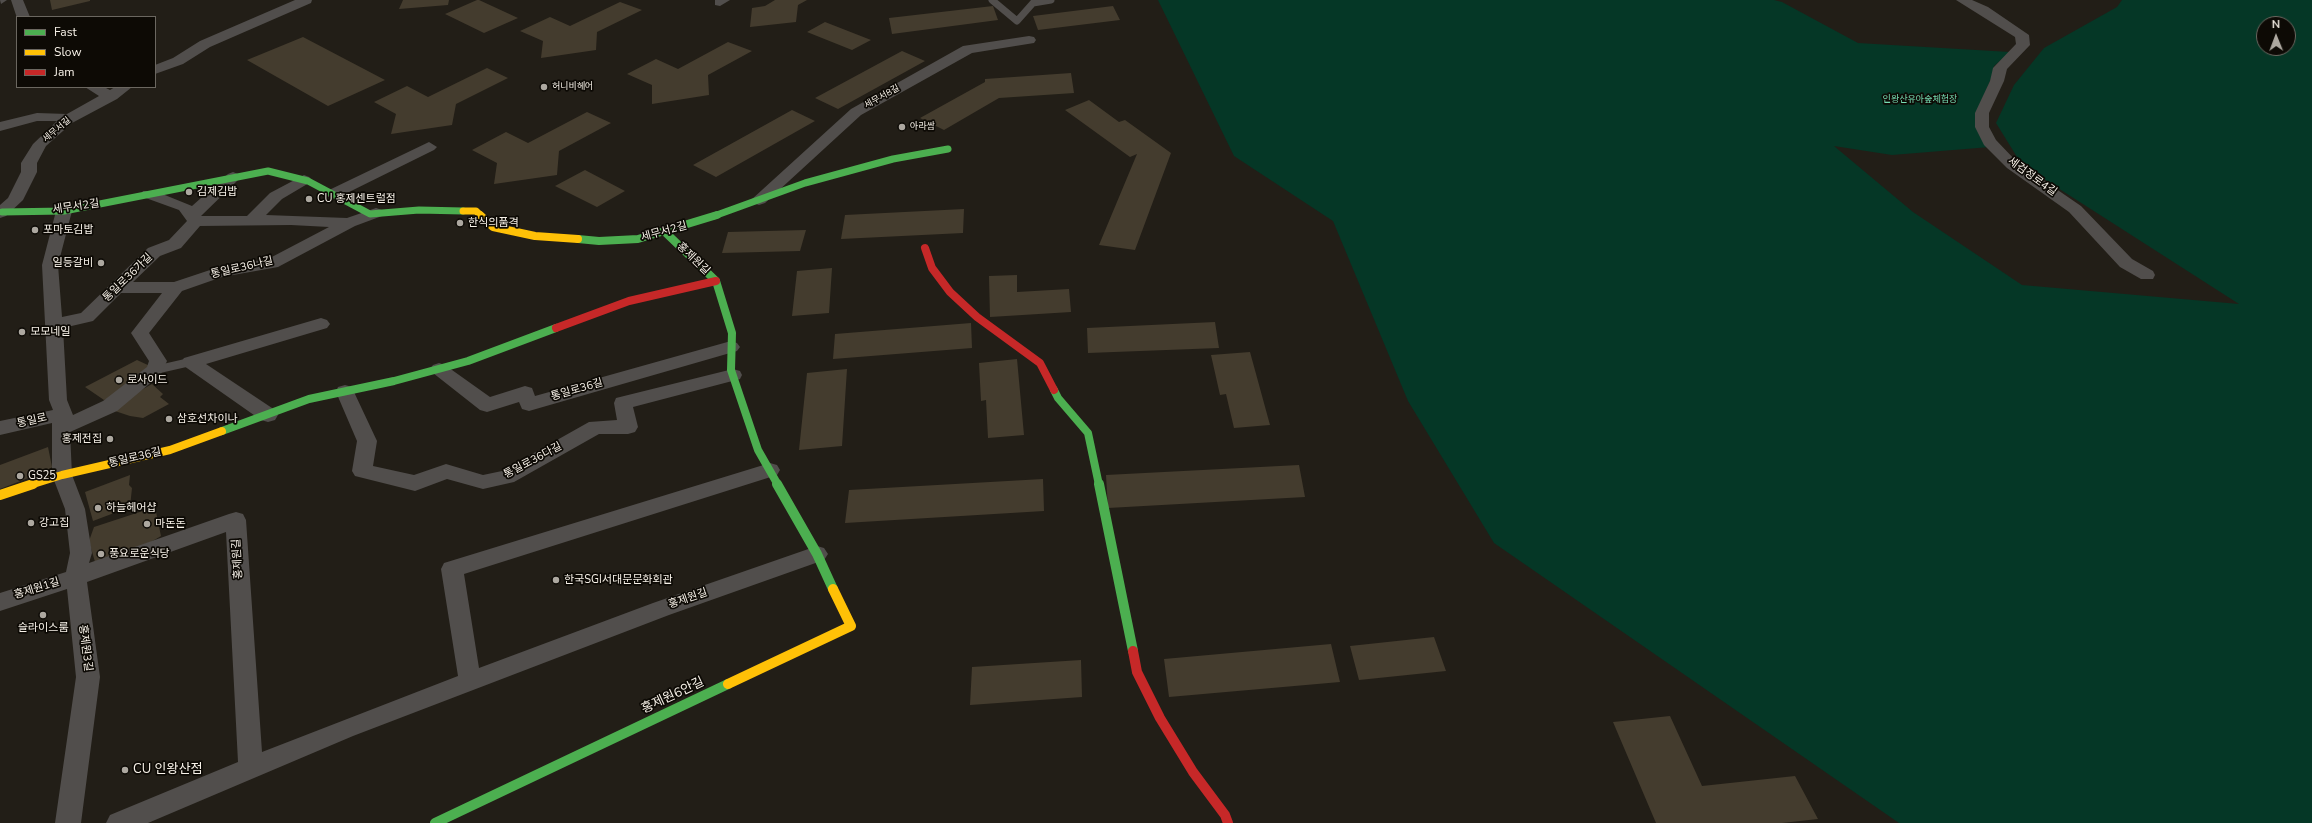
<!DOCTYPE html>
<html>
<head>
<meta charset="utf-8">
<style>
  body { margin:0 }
  #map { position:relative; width:2312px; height:823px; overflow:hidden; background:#221e17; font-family:"Nunito Sans",sans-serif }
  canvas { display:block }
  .legend { position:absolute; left:16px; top:16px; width:140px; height:72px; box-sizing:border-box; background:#0d0a05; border:1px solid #6b6760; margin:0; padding:5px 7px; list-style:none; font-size:12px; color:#f8f2e9 }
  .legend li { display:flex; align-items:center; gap:8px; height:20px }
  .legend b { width:20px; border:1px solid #6b6760 }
  .north { position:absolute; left:2256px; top:16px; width:40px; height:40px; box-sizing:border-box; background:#0d0a05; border:1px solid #6b6760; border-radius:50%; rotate:359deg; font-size:11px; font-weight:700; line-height:16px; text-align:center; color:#f8f2e9 }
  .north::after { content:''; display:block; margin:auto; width:14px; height:18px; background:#ada8a0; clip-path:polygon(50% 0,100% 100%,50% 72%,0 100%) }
</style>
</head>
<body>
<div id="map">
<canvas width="2312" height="823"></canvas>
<ul class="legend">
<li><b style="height:5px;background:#4caf50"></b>Fast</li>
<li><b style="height:5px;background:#ffc107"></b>Slow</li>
<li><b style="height:5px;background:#c62828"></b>Jam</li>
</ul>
<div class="north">N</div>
</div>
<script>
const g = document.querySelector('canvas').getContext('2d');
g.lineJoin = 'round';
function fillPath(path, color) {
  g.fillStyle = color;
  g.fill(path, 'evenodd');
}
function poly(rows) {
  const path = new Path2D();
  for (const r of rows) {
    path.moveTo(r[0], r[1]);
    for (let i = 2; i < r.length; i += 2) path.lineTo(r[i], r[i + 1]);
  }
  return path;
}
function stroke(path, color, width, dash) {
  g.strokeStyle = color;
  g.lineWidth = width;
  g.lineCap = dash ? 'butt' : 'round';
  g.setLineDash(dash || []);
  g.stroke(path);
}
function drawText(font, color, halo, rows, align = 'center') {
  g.font = font + ' "Nunito Sans","Noto Sans KR",sans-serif';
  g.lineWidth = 3.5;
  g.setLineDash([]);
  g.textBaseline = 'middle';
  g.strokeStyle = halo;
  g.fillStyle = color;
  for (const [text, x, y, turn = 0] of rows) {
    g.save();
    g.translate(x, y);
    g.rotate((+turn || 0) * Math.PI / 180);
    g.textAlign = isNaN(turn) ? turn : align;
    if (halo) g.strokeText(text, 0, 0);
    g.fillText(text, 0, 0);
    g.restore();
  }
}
const green = poly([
  [1158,0,1774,0,1782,2,1858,43,2010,52,1994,66,1991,79,1977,111,1990,147,1892,155,1834,146,1913,212,2022,285,2239,304,2022,165,1996,123,2014,85,2044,48,2117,7,2122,0,2312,0,2312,823,1899,823,1494,543,1408,401,1333,221,1234,156],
  [2264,24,2288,24,2288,48,2264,48]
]);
const building = poly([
  [50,0,90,0,90,1,52,10],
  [403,0,449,0,448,5,399,9],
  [477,0,479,0,518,18,484,33,445,14],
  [775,0,807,0,798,5,796,22,750,27,752,8,765,6],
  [620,2,642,10,597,32,596,50,541,58,543,41,520,31,550,17,570,26],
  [993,6,998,20,892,34,889,18],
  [1113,6,1120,20,1038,30,1033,16],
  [825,22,871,40,852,50,807,32],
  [303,37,385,80,328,106,247,60],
  [728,42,752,51,708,75,709,95,652,104,652,85,627,74,656,59,678,69],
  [902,51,925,61,838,109,815,98],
  [487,68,508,78,456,104,452,125,391,134,396,114,374,102,407,86,428,97],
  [1071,73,1074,93,999,98,944,130,920,118,985,82,985,79],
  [1089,100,1119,122,1125,120,1171,153,1135,250,1099,245,1137,154,1130,157,1065,110],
  [792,110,815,121,716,177,693,165],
  [587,112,611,123,559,151,557,175,494,184,497,163,472,150,506,132,528,143],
  [585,170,625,191,597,207,555,186],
  [964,209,963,233,841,239,845,215],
  [806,230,800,251,722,253,728,232],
  [832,268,829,313,792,316,797,271],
  [1017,275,1017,292,1069,289,1071,312,990,317,989,276],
  [1215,322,1219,348,1088,353,1087,328],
  [971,323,972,348,833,359,835,334],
  [1250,352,1270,425,1234,428,1226,394,1220,395,1211,355],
  [1017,359,1024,435,988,438,986,400,981,401,979,363],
  [137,360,150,366,116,396,104,400,85,387],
  [847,369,842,446,799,450,807,373],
  [152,384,163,394,160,397,169,404,143,418,130,416,115,411,122,401],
  [48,447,52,467,49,470,0,489,0,465],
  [1299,465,1305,497,1108,508,1106,475],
  [130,475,129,485,132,488,130,507,93,521,85,492],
  [1043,479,1044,511,845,523,849,490],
  [155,507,161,536,151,542,95,562,89,541,94,527],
  [1434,637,1446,671,1359,680,1350,646],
  [1331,644,1340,682,1169,697,1164,659],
  [1081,660,1082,697,970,705,972,667],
  [1670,716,1702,786,1795,776,1818,819,1782,823,1656,823,1613,722]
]);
const laneFar1 = poly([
  [992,0,1017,21,1033,3,1051,0]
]);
const lane = poly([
  [155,370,190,362]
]);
const street = poly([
  [0,0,7,0,1,4,0,0],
  [11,0,23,0,30,17,17,18,11,0],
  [295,0,312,0,311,3,210,47,183,64,155,74,155,65,173,58,200,41,295,0],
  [715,0,730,0,720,6,715,5,715,0],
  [1956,0,1972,0,1988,7,2029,35,2030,45,2007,69,2004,81,1989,113,1989,127,1996,140,2017,162,2081,206,2132,259,2153,271,2155,275,2153,279,2141,279,2120,267,2069,212,2007,168,1984,145,1975,127,1975,113,1990,81,1993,68,2016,44,2015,37,1956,0],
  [1029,36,1034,37,1036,40,1034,43,972,53,861,115,765,203,759,205,753,203,751,200,851,109,963,46,1029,36],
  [85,87,104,87,110,90,115,87,132,87,117,99,72,123,46,146,37,163,37,172,23,200,6,216,0,218,0,205,8,198,21,172,21,163,33,144,57,121,37,121,0,131,0,122,37,113,67,114,99,96,85,87],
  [429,142,437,147,434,150,339,197,327,197,325,194,327,191,429,142],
  [233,172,238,174,241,177,238,180,201,216,247,216,270,193,304,175,309,177,312,180,309,183,282,199,266,215,347,218,376,208,382,210,384,213,382,216,355,226,278,267,222,277,182,291,149,333,167,361,161,374,117,411,70,432,72,475,85,509,92,553,89,563,229,514,236,512,243,514,246,520,262,752,458,676,441,569,444,563,770,463,777,465,780,470,777,475,464,574,479,668,653,603,817,546,824,548,828,554,824,560,669,615,353,736,148,823,106,823,110,815,238,762,226,532,87,582,100,677,81,823,55,823,76,677,67,589,0,611,0,593,66,572,70,553,65,509,52,475,52,423,0,435,0,421,53,410,49,400,42,265,56,211,58,208,64,206,70,208,72,211,58,265,62,317,81,313,148,248,169,240,187,221,179,210,143,197,141,194,143,191,155,191,192,206,228,174,233,172],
  [291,225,329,227,268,259,219,267,174,282,133,282,160,256,181,248,200,226,291,225],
  [121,293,162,293,131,333,149,361,147,367,103,401,73,415,67,400,63,328,93,321,121,293],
  [321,318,327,320,330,324,327,328,206,364,275,410,278,415,275,420,268,422,261,420,184,366,181,362,184,358,321,318],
  [731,341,737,343,740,347,737,351,529,411,522,409,519,402,487,412,480,410,433,373,430,369,433,365,439,363,445,365,490,397,525,386,532,388,535,396,731,341],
  [733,369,740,371,742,375,740,379,633,407,638,427,635,432,628,434,599,434,514,482,483,489,447,479,415,491,355,476,352,471,357,441,336,392,338,387,345,385,352,387,354,392,377,441,373,466,414,475,446,464,483,475,502,471,589,422,617,420,614,403,616,398,733,369]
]);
const fastFar2 = poly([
  [2,212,64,211,268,171,308,181,370,214,419,210,463,211],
  [714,216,805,183,893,159,948,149]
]);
const fastFar1 = poly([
  [665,232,716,281,732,333,731,370,758,450,778,485],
  [578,239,599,241,638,239,717,215],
  [1054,390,1058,398,1088,433,1099,485],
  [222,431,309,399,394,381,468,361,556,328]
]);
const fast = poly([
  [777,484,817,554,833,589],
  [1099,484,1133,651],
  [435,823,728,684]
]);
const slowFar2 = poly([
  [463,211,476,211,481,216]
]);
const slowFar1 = poly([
  [480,215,493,227,535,236,578,239],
  [30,485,62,475,170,450,222,431]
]);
const slow = poly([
  [0,495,33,484],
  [728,684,851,626,833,589]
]);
const jamFar1 = poly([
  [925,248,932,268,950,292,977,317,1040,363,1054,390],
  [556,328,629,301,716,281]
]);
const jam = poly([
  [1133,651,1137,672,1160,718,1193,772,1225,815,1228,823]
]);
const markers = [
  [544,87,4,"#ada8a0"],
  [902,127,4,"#ada8a0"],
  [189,192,4,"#ada8a0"],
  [309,199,4,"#ada8a0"],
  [460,223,4,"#ada8a0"],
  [35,230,4,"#ada8a0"],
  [101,263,4,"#ada8a0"],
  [22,332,4,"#ada8a0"],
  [119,380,4,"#ada8a0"],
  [169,419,4,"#ada8a0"],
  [110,439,4,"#ada8a0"],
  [20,476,4,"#ada8a0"],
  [98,508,4,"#ada8a0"],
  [31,523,4,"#ada8a0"],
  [147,524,4,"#ada8a0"],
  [101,554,4,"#ada8a0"],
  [556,580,4,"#ada8a0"],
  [43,615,4,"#ada8a0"],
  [125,770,4,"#ada8a0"]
];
const farPoinames = [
  ["허니비헤어",552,87],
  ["아라쌈",910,127]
];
const farStreetnames = [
  ["세무서8길",882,97,-29],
  ["세무서길",57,130,-40]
];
const farParknames = [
  ["인왕산유아숲체험장",1920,100]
];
const streetNames = [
  ["세검정로4길",2032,177,36],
  ["세무서2길",76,207,-8],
  ["세무서2길",664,232,-15],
  ["홍제원길",693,259,44],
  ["통일로36나길",242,268,-13],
  ["통일로36가길",128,278,-44],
  ["통일로36길",577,390,-16],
  ["통일로",32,421,-13],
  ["통일로36길",135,458,-13],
  ["통일로36다길",533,461,-28],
  ["홍제원길",238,559,-93],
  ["홍제원1길",37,589,-17],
  ["홍제원길",688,599,-19],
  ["홍제원3길",85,648,83]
];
const poiNames = [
  ["김제김밥",197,192],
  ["CU 홍제센트럴점",317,199],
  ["한식의품격",468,223],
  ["포마토김밥",43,230],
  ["일등갈비",93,263,"right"],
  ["모모네일",30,332],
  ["로사이드",127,380],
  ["삼호선차이나",177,419],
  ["홍제전집",102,439,"right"],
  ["GS25",28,476],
  ["하늘헤어샵",106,508],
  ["강고집",39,523],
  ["마돈돈",155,524],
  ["풍요로운식당",109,554],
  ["한국SGI서대문문화회관",564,580],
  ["슬라이스룸",43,628,"center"]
];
const nearStreetnames = [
  ["홍제원6안길",673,696,-25]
];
const nearPoinames = [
  ["CU 인왕산점",133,770]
];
fillPath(green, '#053726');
fillPath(building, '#443c2e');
stroke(laneFar1, '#514e4c', 7);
stroke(lane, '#514e4c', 8);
fillPath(street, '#514e4c');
stroke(fastFar2, '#4caf50', 7);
stroke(fastFar1, '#4caf50', 8);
stroke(fast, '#4caf50', 10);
stroke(slowFar2, '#ffc107', 7);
stroke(slowFar1, '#ffc107', 8);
stroke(slow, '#ffc107', 10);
stroke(jamFar1, '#c62828', 8);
stroke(jam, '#c62828', 10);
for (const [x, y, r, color] of markers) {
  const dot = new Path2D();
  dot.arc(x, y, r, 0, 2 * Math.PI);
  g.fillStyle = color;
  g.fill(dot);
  stroke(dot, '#0d0a05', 1.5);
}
drawText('9px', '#f8f2e9', '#0d0a05', farPoinames, 'left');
drawText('9px', '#f8f2e9', '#0d0a05', farStreetnames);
drawText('9px', '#77ddb3', '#0d0a05', farParknames);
drawText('11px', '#f8f2e9', '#0d0a05', streetNames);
drawText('11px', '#f8f2e9', '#0d0a05', poiNames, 'left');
drawText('13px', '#f8f2e9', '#0d0a05', nearStreetnames);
drawText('13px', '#f8f2e9', '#0d0a05', nearPoinames, 'left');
</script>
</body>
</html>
